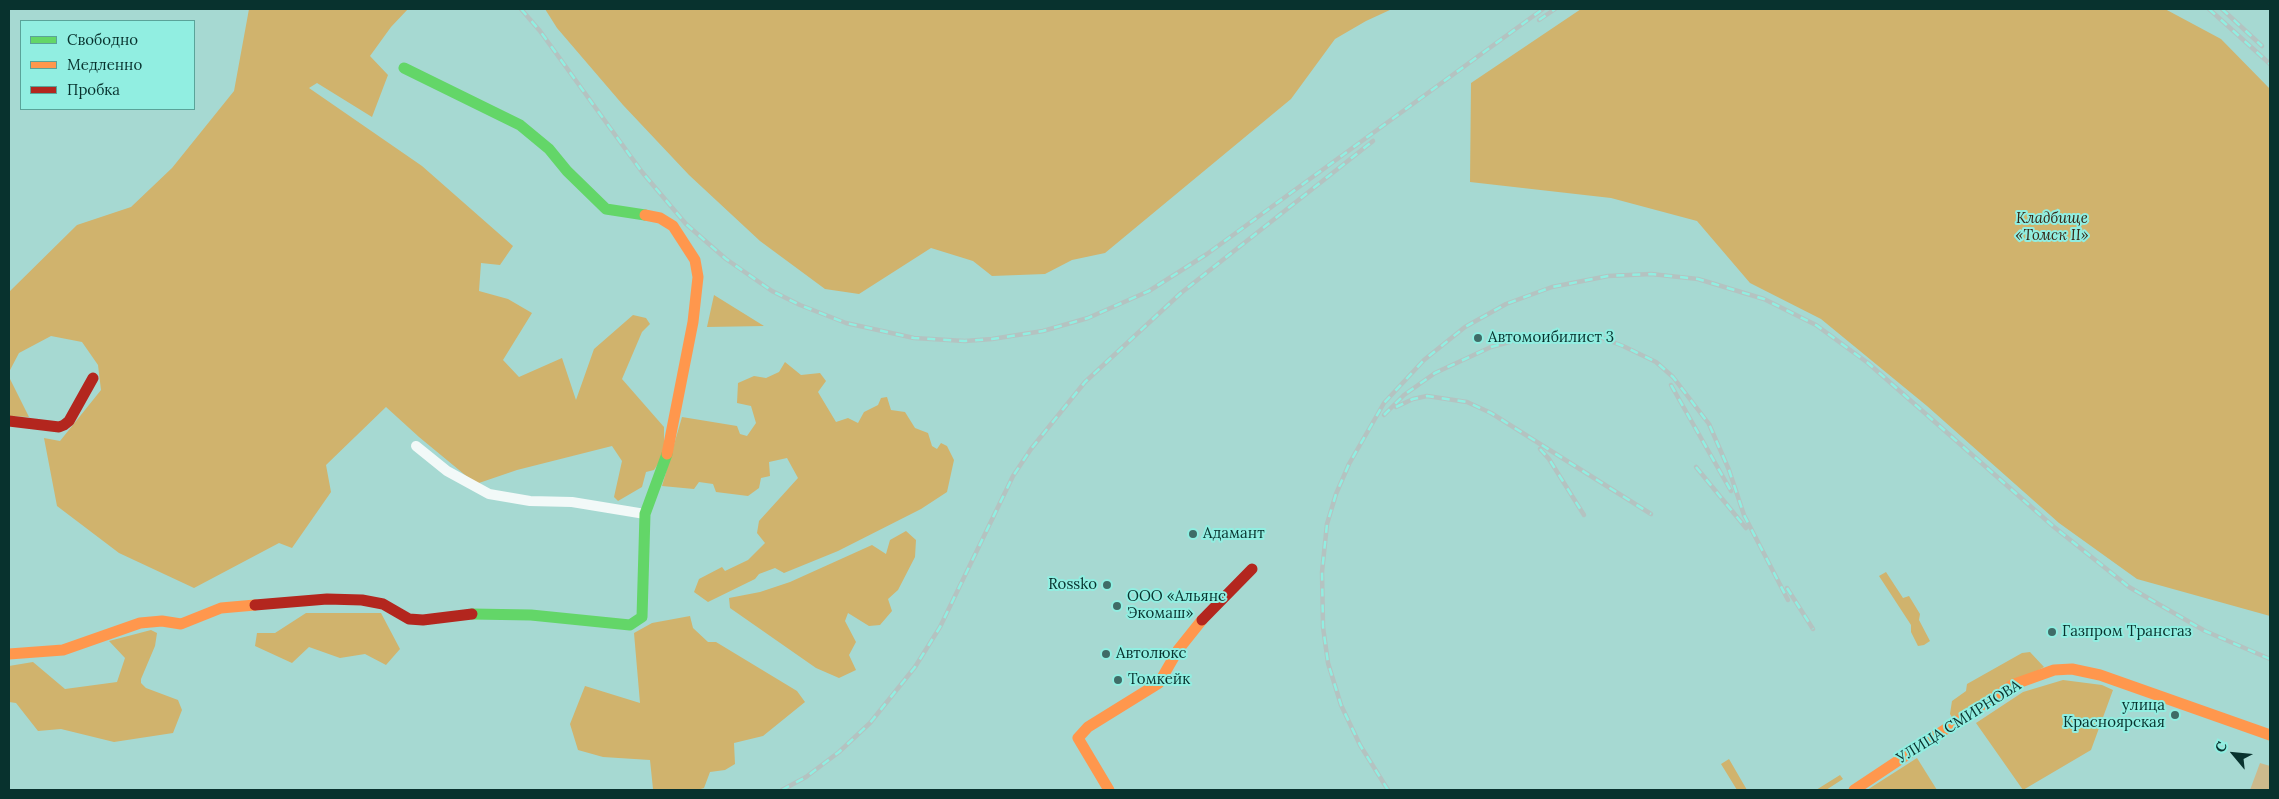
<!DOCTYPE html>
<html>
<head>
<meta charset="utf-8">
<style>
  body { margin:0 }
  #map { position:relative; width:2279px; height:799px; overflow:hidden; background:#a6d9d2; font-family:Lora,serif }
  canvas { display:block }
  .frame { position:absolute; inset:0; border:10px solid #08322e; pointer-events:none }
  .legend { position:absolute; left:20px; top:20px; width:175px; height:90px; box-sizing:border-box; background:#91eee1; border:1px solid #5aa399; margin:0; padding:6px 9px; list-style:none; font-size:15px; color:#08322e }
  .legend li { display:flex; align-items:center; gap:10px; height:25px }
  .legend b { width:25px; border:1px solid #5aa399 }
  .north { position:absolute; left:2209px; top:729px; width:50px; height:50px; -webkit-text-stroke:4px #91eee1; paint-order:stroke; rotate:298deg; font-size:14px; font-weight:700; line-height:20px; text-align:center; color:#08322e }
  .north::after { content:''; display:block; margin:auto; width:18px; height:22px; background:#08322e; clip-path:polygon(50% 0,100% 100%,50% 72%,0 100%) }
</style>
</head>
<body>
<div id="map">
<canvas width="2279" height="799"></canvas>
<div class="frame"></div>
<ul class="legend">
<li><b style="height:6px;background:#63d668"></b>Свободно</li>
<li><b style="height:6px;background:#ff974d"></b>Медленно</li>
<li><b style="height:6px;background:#b3261e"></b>Пробка</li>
</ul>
<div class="north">С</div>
</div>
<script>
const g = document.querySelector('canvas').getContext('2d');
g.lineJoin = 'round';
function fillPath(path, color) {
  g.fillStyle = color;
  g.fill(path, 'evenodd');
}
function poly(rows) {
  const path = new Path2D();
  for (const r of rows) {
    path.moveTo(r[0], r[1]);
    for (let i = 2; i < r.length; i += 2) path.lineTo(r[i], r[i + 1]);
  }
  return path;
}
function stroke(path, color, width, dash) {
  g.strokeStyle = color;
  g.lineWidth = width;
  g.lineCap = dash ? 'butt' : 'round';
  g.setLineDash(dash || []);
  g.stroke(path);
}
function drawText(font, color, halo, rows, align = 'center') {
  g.font = font + ' Lora,serif';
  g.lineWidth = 4;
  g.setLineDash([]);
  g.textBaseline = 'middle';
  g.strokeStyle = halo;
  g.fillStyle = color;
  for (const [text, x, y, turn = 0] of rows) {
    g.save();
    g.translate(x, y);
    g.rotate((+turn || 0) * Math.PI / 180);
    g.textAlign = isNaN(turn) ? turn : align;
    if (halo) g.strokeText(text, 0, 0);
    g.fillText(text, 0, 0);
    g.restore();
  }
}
const green = poly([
  [2260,763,2270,766,2270,790,2250,790]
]);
const forest = poly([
  [249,9,408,9,391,27,370,56,388,75,372,117,317,83,309,88,422,166,513,246,500,265,481,263,479,291,508,299,532,313,503,360,519,377,562,358,576,400,594,349,633,315,646,318,650,324,642,332,622,379,664,427,664,455,654,470,646,472,642,487,618,501,614,497,622,461,612,446,517,470,476,484,419,437,386,407,326,465,331,492,292,548,279,543,194,588,119,553,57,506,44,438,60,441,101,390,98,365,82,342,51,336,19,353,9,372,9,292,77,225,131,207,172,168,234,91],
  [545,9,1392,9,1366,21,1335,39,1291,99,1105,253,1072,260,1045,274,992,276,973,261,931,248,859,294,825,289,760,241,689,175,623,105,557,28],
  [1581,9,2165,9,2221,39,2270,89,2270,616,2137,579,2059,523,1927,406,1821,319,1750,283,1697,221,1611,198,1470,182,1471,83],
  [714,295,764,326,707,327],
  [785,362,801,375,820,373,826,381,818,392,836,422,848,418,858,423,864,412,878,405,881,398,887,397,891,410,905,412,915,428,928,433,932,446,937,449,941,443,947,446,954,460,947,492,921,509,838,551,784,573,775,568,759,574,755,579,708,602,694,592,699,579,722,567,725,571,748,560,765,543,757,533,759,521,798,478,787,458,769,462,770,476,761,478,759,488,748,496,716,492,713,484,699,482,694,489,662,486,682,417,737,426,740,434,747,436,756,423,751,406,737,403,738,383,754,376,766,378,779,372],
  [9,377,29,417,9,416],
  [906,531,916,540,915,557,898,590,888,599,892,611,880,625,869,626,848,613,845,621,856,642,849,655,856,670,839,678,816,668,730,608,729,598,760,592,790,582,872,545,886,554,890,540],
  [1886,572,1903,598,1909,596,1920,614,1919,620,1930,641,1924,645,1918,646,1911,632,1911,625,1879,576],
  [306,613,381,613,400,649,386,665,365,654,340,658,309,647,292,663,255,646,257,633,275,633],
  [690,616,693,628,708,642,716,642,797,691,805,702,763,736,734,743,735,764,725,770,710,772,704,788,697,790,656,790,653,789,650,760,603,757,578,750,570,724,585,686,640,703,634,633,652,623],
  [151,630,157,633,155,646,141,679,141,683,146,688,178,700,182,710,173,733,114,742,61,729,38,731,16,703,9,702,9,666,33,662,65,689,117,682,125,658,109,641],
  [2030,652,2044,667,1953,719,1950,714,1952,701,1966,691,1967,684,2022,653],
  [2063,680,2102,685,2113,690,2091,750,2023,790,1976,723,2023,692],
  [1917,758,1937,790,1867,790],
  [1729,759,1747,790,1737,790,1721,764],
  [1840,775,1843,779,1826,790,1816,790]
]);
const street = poly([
  [416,446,447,471,489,494,530,501,572,502,645,514]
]);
const fast = poly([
  [404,68,520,125,549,149,567,171,606,209,645,215],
  [472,614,531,615,630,625,642,617,645,514,667,454]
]);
const slow = poly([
  [645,215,660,218,673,226,695,260,698,277,693,322,667,454],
  [9,654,63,650,140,623,162,621,181,624,221,608,255,605],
  [1109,790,1078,738,1088,727,1159,683,1178,650,1202,620],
  [1854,790,2012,685,2054,670,2072,669,2100,675,2270,735]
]);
const jam = poly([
  [9,421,59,427,64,425,69,421,93,378],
  [255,605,327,599,362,600,383,604,409,619,423,620,472,614],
  [1202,620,1252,569]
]);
const rail = poly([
  [521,9,540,31,642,172,686,224,726,259,772,291,800,305,846,323,914,338,965,341,992,339,1043,331,1088,318,1149,291,1207,254,1543,9],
  [2209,9,2270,64],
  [2222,9,2262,46],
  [1539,20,1555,9],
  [1671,385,1731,491],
  [1396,407,1413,399,1427,396,1467,402,1491,413,1651,514],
  [1384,415,1404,395,1435,373,1491,347,1539,334,1600,337,1623,346,1656,362,1673,377,1709,424,1729,470,1744,515,1788,600],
  [1540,449,1549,459,1584,515],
  [1696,467,1746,528],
  [1787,588,1813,629],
  [782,790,806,777,839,752,870,723,915,667,940,627,1013,476,1031,449,1085,382,1181,293,1373,141],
  [1388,790,1360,745,1341,705,1328,663,1323,627,1322,572,1327,524,1336,494,1349,464,1384,403,1424,360,1465,327,1506,304,1552,287,1608,276,1651,274,1698,279,1764,299,1816,325,1868,363,2054,527,2129,587,2205,631,2270,659]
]);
const markers = [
  [1478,338,5,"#3f6c67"],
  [1193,534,5,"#3f6c67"],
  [1107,585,5,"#3f6c67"],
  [1117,606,5,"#3f6c67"],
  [2052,632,5,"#3f6c67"],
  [1106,654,5,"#3f6c67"],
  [1118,680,5,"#3f6c67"],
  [2175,715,5,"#3f6c67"]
];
const parkNames = [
  ["Кладбище",2052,219],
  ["«Томск II»",2052,236]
];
const poiNames = [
  ["Автомоибилист 3",1488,338],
  ["Адамант",1203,534],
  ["Rossko",1097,585,"right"],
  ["ООО «Альянс",1127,597],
  ["Экомаш»",1127,614],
  ["Газпром Трансгаз",2062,632],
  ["Автолюкс",1116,654],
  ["Томкейк",1128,680],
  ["улица",2165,706,"right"],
  ["Красноярская",2165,723,"right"]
];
const streetNames = [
  ["УЛИЦА СМИРНОВА",1959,722,-32]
];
fillPath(green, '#ccba8c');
fillPath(forest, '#d0b36d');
stroke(street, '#f2f9f8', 10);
stroke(fast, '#63d668', 11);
stroke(slow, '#ff974d', 11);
stroke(jam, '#b3261e', 11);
stroke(rail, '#b4c3c1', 4.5);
stroke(rail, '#91eee1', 2.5, [8]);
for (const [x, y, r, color] of markers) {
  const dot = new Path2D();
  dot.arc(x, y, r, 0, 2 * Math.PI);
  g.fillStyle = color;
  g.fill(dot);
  stroke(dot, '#91eee1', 2);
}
drawText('italic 15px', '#372615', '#91eee1', parkNames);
drawText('15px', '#08322e', '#91eee1', poiNames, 'left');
drawText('15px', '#08322e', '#91eee1', streetNames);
</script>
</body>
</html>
